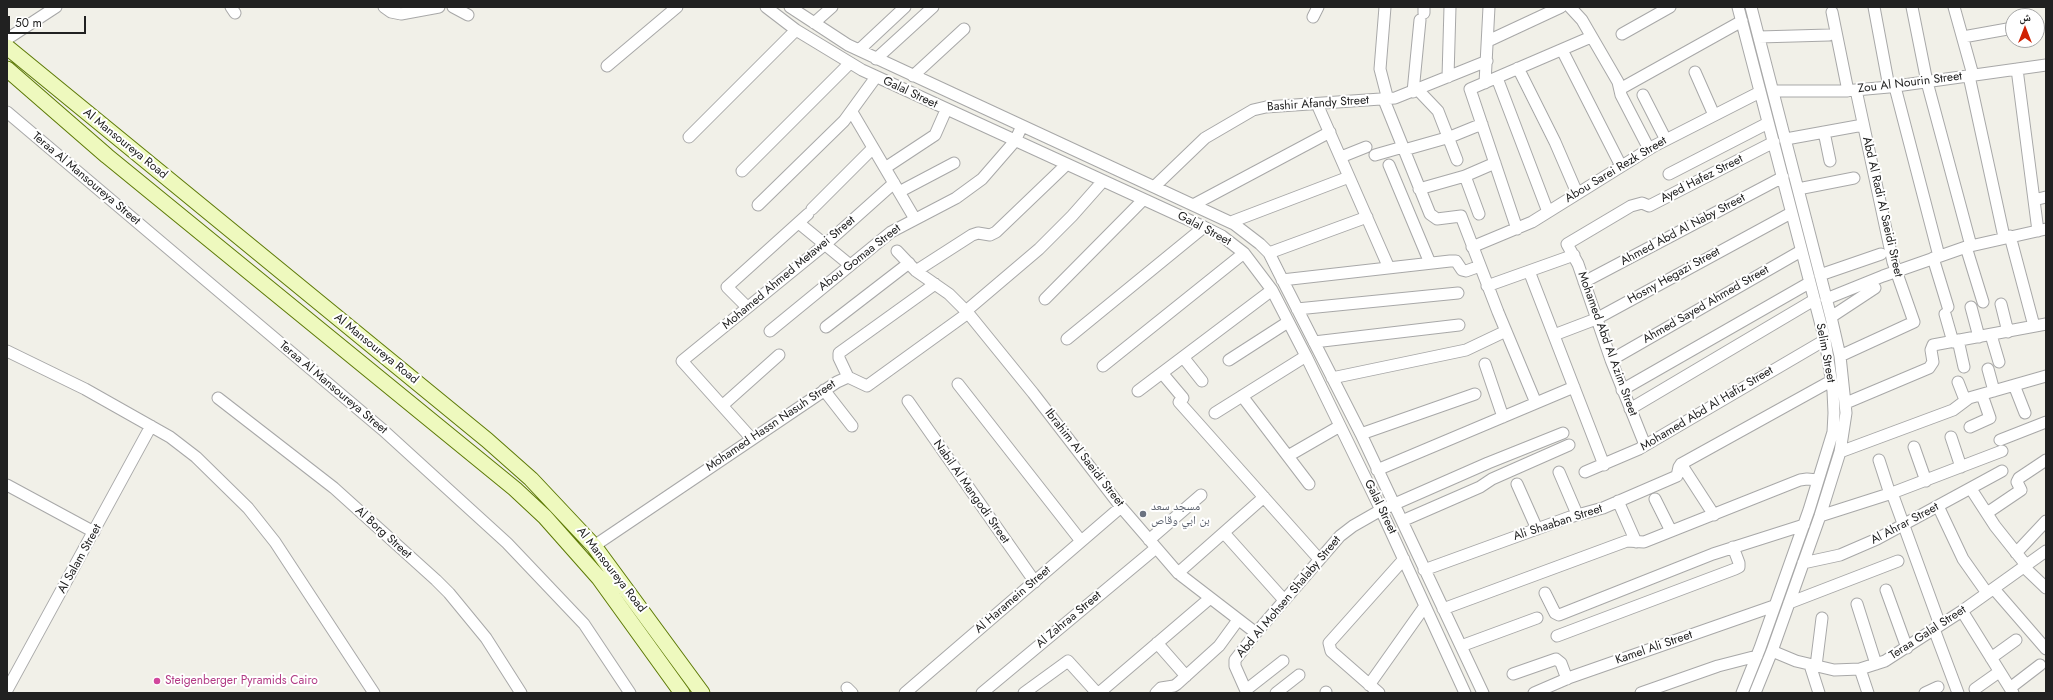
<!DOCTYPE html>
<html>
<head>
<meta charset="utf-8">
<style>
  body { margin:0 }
  #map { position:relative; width:2053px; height:700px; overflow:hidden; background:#f1f0e8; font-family:Jost,"Noto Naskh Arabic",sans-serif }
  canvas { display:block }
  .frame { position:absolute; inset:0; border:8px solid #212121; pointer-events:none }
  .north { position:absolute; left:2005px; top:8px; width:40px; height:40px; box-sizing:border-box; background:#fff; border:1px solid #a6a6a6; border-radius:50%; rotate:0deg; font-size:11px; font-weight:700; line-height:16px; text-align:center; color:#212121 }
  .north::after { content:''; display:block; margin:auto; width:14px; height:18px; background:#d02103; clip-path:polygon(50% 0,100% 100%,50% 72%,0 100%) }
  .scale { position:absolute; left:8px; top:16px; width:78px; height:18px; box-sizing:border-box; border:2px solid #212121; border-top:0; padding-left:5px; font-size:12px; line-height:14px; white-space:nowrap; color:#212121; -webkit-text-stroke:3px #fff; paint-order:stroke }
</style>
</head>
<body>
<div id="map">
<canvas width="2053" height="700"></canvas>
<div class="frame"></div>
<div class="north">ش</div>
<div class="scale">50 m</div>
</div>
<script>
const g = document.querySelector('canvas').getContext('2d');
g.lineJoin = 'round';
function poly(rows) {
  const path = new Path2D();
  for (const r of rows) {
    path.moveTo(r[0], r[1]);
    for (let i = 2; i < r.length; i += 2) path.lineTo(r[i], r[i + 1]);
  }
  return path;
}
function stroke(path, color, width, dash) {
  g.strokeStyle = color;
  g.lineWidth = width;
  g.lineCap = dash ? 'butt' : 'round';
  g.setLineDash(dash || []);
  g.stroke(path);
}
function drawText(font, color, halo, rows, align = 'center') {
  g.font = font + ' Jost,"Noto Naskh Arabic",sans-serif';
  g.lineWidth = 4;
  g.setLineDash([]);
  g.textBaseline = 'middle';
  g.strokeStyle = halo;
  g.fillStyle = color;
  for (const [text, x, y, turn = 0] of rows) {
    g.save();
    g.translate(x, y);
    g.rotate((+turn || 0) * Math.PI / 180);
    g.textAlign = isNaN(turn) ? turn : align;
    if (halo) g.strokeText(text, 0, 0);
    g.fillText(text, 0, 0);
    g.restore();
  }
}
const street = poly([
  [231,7,235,13],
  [384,7,391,12,401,14,439,7],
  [453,7,468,15],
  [766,7,796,30,862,70,1204,227,1222,236,1244,253,1272,290,1306,356,1381,510,1465,693],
  [790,7,848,45,1234,224,1260,244,1269,253,1279,273,1361,434,1483,693],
  [1385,7,1380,69,1388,100],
  [1570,7,1582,20,1618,82,1621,95,1649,149],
  [1738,7,1825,340,1833,391,1834,413,1833,432,1809,510,1760,648,1742,693],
  [1751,7,1831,317,1840,356,1846,413,1840,452,1820,516,1772,651,1755,693],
  [1874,7,1889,87],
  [1912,7,1927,82,1971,246],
  [1954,7,1973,75],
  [1832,12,1848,91],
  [1424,13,1424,7],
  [1313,17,1318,7],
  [814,23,832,7],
  [1622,34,1670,7],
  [1759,37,1829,35],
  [1963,37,2013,28],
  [7,39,56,7],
  [1488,41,1561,7],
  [859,50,905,7],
  [1562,50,1621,166],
  [876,59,933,7],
  [607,66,677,7],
  [1518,68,1555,142,1577,193],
  [2017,69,2038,231],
  [1695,72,1714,115],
  [913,76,964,29],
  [1969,76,2004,237],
  [1448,77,1450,7],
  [1497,78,1548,212],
  [1485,83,1489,7],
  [1895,87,1939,256],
  [1620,89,1742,21],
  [1418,90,1438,111,1457,160],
  [1773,91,1844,91,1889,87,2046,65],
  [1413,92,1420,20],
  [1643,95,1666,140],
  [1384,100,1430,214,1437,219,1461,216,1498,312,1536,403],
  [1317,104,1389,268],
  [7,112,383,430,507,543,584,624,630,693],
  [852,112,915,219],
  [1824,132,1830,161],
  [689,137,796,30],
  [1786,139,1863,125],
  [1404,150,1450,137,1482,124],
  [1375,155,1403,147],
  [1341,157,1366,147],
  [1389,165,1430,263],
  [885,168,935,135,946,110],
  [742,171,850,63],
  [1669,174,1768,123],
  [1465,176,1479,214],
  [1154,187,1205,138,1253,110,1266,107,1395,98,1487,61],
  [1419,189,1465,176,1495,163],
  [1798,189,1854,178],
  [899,192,954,163],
  [2034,200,2046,197],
  [758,205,844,121,876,77],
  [1193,205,1330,132],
  [812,209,873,148],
  [1231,222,1349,177],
  [800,224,850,265],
  [1517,229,1470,89,1591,37],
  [2010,236,2034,326],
  [1472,247,1532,222,1654,146,1760,92],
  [1966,247,1983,302],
  [897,251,916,271,949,294,968,313,1033,393,1121,507,1178,573,1256,633],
  [1269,253,1367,217],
  [1933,258,1948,307],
  [916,271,972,235,978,233,990,235,996,232,1067,164],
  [1529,271,1604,465],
  [1820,275,1881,254],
  [1282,280,1450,261,1456,261,1462,270,1466,271,1480,266],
  [1584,282,1783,177],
  [1487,286,1574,255],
  [1045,299,1143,200],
  [1826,299,1883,276,1966,247,2046,229],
  [2001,304,2008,332],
  [747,307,727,287,808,214],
  [1971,307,1979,337],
  [1297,309,1458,293],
  [966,311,1039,249,1072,216,1103,181],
  [1945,314,1953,342],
  [1831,317,1875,288],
  [826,327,909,263],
  [770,331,891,232,956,198,982,179,1015,141,1022,126],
  [1554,335,1596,319,1791,213],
  [1991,335,1999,362],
  [1067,339,1204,227],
  [1958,340,1964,367],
  [1314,342,1459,325],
  [7,351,85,389,170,437,196,457,248,508,275,542,374,693],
  [1840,356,1914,322,1893,262,1856,90],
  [1183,357,1202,381],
  [1229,360,1288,322],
  [1611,360,1801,251],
  [1485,364,1503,417],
  [1103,366,1244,253],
  [1988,369,1994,391],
  [1162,373,1183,398],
  [848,377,839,358,839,353,935,284],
  [1332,378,1466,350,1506,331],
  [1958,382,1965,400],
  [958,384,1081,541],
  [2014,385,2025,413],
  [824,390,852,426],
  [1622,390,1809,283],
  [1138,391,1272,290],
  [1242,396,1309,484],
  [218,398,334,488,436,580,449,593,486,638,521,693],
  [908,401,1035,582],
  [1179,402,1319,559],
  [1846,403,1929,368,1933,362,1931,350,1933,345,2046,324],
  [723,405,779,355],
  [1630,409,1814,300],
  [1215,413,1306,356],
  [1970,427,1990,418,1982,395],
  [1361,434,1475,394],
  [1951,437,1961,467],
  [752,439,682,361,828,242,894,183],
  [2000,440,2046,422],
  [1645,445,1611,360,1578,264,1567,244,1631,206,1642,203,1649,206,1774,142],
  [1914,447,1926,481],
  [1840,452,1953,410,1969,398,2046,376],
  [1288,456,1340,426],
  [1879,460,1890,494],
  [1681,464,1831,381],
  [1681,464,1714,515],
  [1377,470,1574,387],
  [1559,472,1577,514],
  [1585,472,1639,449,1825,340],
  [1517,484,1537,529],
  [7,485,94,532],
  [1971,489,1995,526,2026,565],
  [1892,493,1940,625],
  [1655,499,1671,531],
  [1618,501,1636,542],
  [1938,506,1963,559,1987,593],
  [1987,513,2021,490,2017,482,2019,478,2046,460],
  [1820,516,1892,493,2002,451],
  [1402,521,1480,487,1492,479,1569,445],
  [1224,533,1284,600],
  [1149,540,1201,495],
  [594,546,837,382,848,377,867,386,968,313],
  [2016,553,2046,521],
  [1803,563,1840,555,1877,539,2002,471],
  [2024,567,2046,588],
  [1424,570,1570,517,1603,508,1677,476,1679,467,1681,464],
  [1178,573,1264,497],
  [1994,589,2046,649],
  [1886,590,1907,648],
  [1545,593,1555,613,1559,615,1713,554,1804,525],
  [1789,603,1898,561],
  [1857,604,1876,664],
  [1443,609,1627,541,1644,542,1800,480,1807,479,1818,480],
  [1962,611,2013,693],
  [1934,629,1958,693],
  [1557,636,1735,569,1739,567,1739,563,1733,547],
  [1157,643,1186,676],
  [1461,646,1537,618],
  [1772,651,1796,661,1834,670,1860,669,1885,661,1962,611,2046,551],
  [1991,658,2016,640],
  [1810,665,1819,693],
  [1816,666,1822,618],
  [1860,669,1868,693],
  [1513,674,1556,659,1561,663,1567,679],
  [1369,685,1425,606],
  [847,688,852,693],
  [2010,688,2040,665],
  [1975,689,1999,672],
  [7,690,151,426],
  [1246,690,1283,661],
  [905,693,1121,507],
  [982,693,1156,548],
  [1024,693,1068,661,1097,693],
  [1099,693,1209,599],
  [1156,693,1161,688,1174,686,1177,684,1219,646,1238,620],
  [1247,693,1235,666,1235,660,1256,633,1340,536,1353,526,1381,510,1488,463,1563,433],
  [1276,693,1299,675],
  [1326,693,1326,692],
  [1379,693,1331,651,1329,643,1404,559],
  [1534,693,1571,677,1774,606],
  [1641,693,1718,666,1757,656],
  [1925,693,1938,687]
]);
const secondary = poly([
  [7,47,487,440,531,479,594,546,702,693],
  [7,69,107,156,515,489,545,517,599,578,682,693]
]);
const markers = [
  [1143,514,4,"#6b7280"],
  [157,681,4,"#d1479c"]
];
const streetNames = [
  ["Zou Al Nourin Street",1910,83,-7],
  ["Galal Street",910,93,25],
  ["Bashir Afandy Street",1318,104,-4],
  ["Al Mansoureya Road",125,144,39],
  ["Abou Sarei Rezk Street",1616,170,-31],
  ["Teraa Al Mansoureya Street",86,179,40],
  ["Ayed Hafez Street",1702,179,-27],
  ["Abd Al Radi Al Saeidi Street",1882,207,77],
  ["Galal Street",1204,229,28],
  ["Ahmed Abd Al Naby Street",1683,230,-28],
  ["Abou Gomaa Street",860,258,-38],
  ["Mohamed Ahmed Metawei Street",789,273,-40],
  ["Hosny Hegazi Street",1674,276,-29],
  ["Ahmed Sayed Ahmed Street",1706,305,-30],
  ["Mohamed Abd Al Azim Street",1607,344,70],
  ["Al Mansoureya Road",376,349,39],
  ["Selim Street",1825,353,79],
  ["Teraa Al Mansoureya Street",333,388,40],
  ["Mohamed Abd Al Hafiz Street",1707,409,-31],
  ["Mohamed Hassn Nasuh Street",771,426,-34],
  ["Ibrahim Al Saeidi Street",1084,458,52],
  ["Nabil Al Mangodi Street",971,492,55],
  ["Galal Street",1380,507,64],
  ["Ali Shaaban Street",1558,523,-18],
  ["Al Ahrar Street",1905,524,-28],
  ["Al Borg Street",383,533,42],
  ["Al Salam Street",80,559,-61],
  ["Al Mansoureya Road",611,570,52],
  ["Abd Al Mohsen Shalaby Street",1289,597,-50],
  ["Al Haramein Street",1013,600,-41],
  ["Al Zahraa Street",1069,620,-40],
  ["Teraa Galal Street",1928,633,-33],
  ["Kamel Ali Street",1654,648,-19]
];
const worshipNames = [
  ["مسجد سعد",1151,507],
  ["بن ابي وقاص",1151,521]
];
const hotelNames = [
  ["Steigenberger Pyramids Cairo",165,681]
];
stroke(street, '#a8a8a8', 13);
stroke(secondary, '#5d7a06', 17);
stroke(street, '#fff', 11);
stroke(secondary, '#eef9be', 15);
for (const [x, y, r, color] of markers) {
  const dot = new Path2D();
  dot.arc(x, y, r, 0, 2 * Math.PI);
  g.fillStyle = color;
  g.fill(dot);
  stroke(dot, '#fff', 1.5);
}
drawText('12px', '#212121', '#fff', streetNames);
drawText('12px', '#5b616d', '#fff', worshipNames, 'left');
drawText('12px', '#b23c85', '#fff', hotelNames, 'left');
</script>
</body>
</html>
